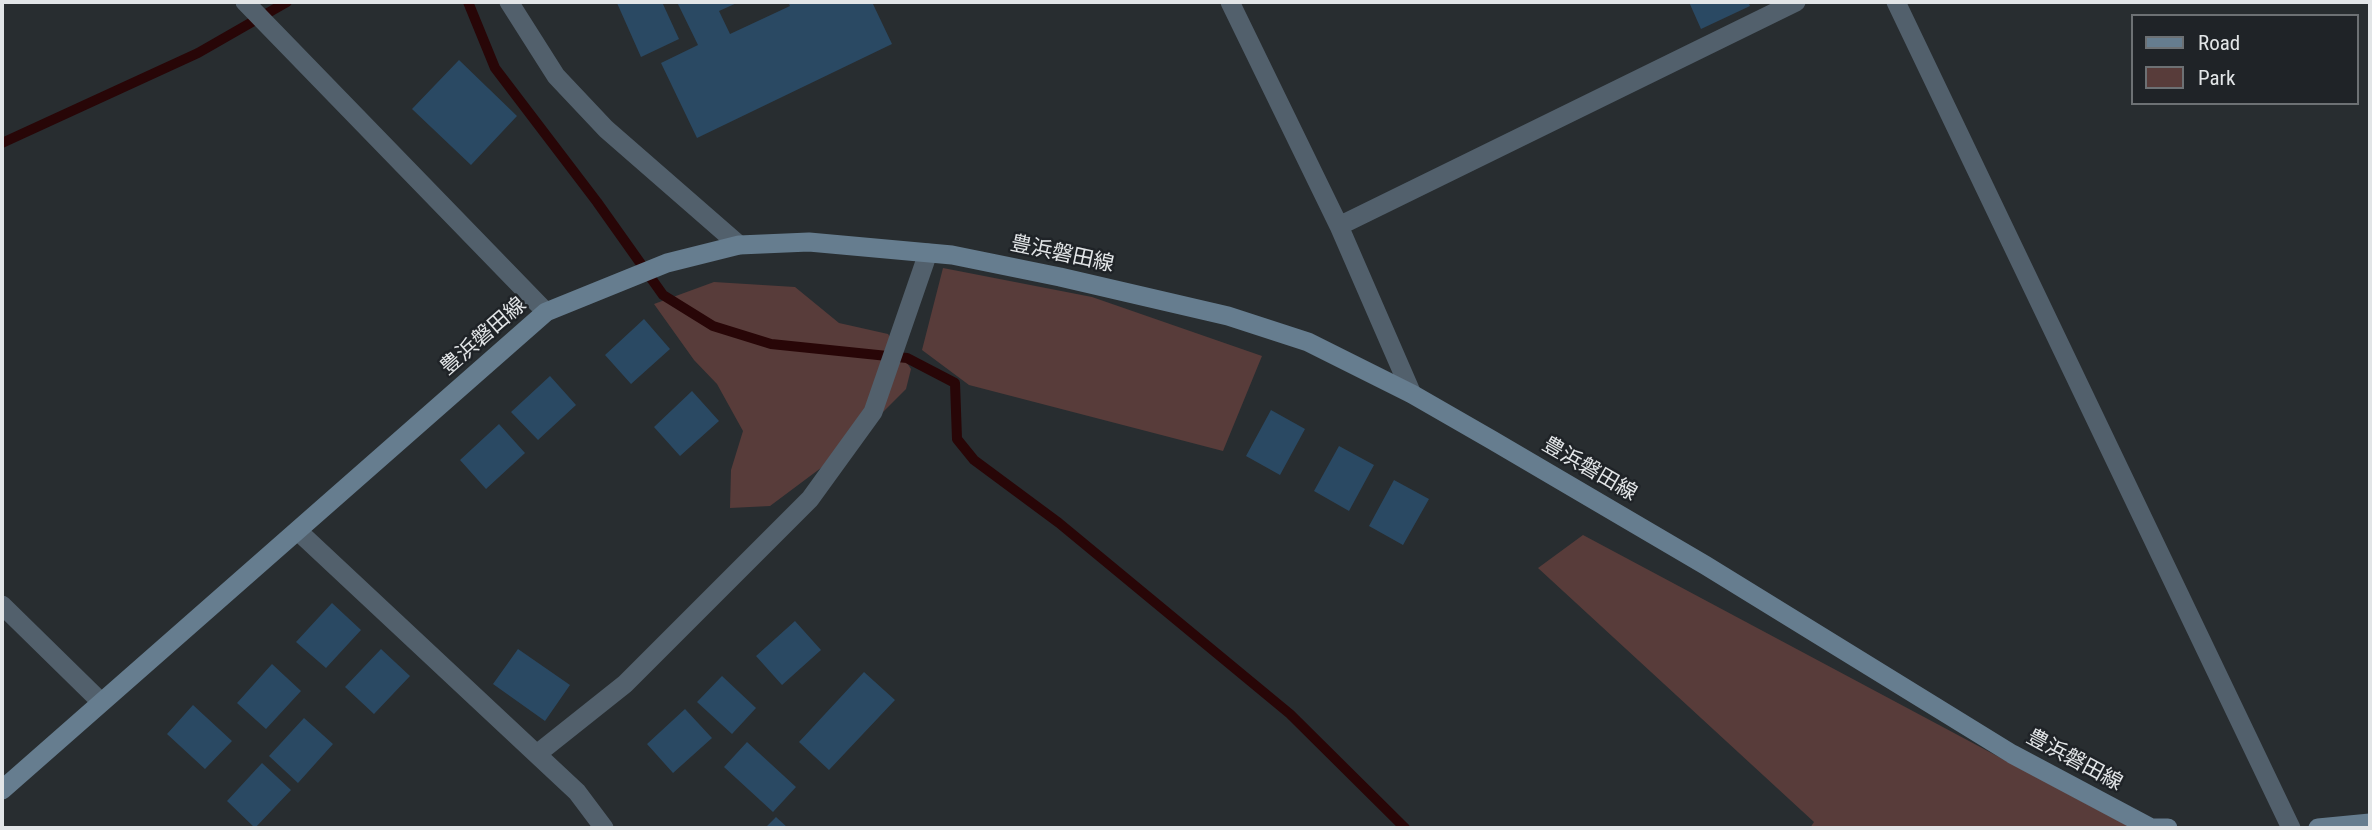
<!DOCTYPE html>
<html>
<head>
<meta charset="utf-8">
<style>
  body { margin:0 }
  #map { position:relative; width:2372px; height:830px; overflow:hidden; background:#282d30; font-family:"Roboto Condensed",sans-serif }
  canvas { display:block }
  .frame { position:absolute; inset:0; border:4px solid #e2e5e7; pointer-events:none }
  .legend { position:absolute; left:2131px; top:14px; width:228px; height:91px; box-sizing:border-box; background:#1f2327; border:2px solid #6d7174; margin:0; padding:9px 12px; list-style:none; font-size:21px; color:#e2e5e7 }
  .legend li { display:flex; align-items:center; gap:14px; height:35px }
  .legend b { width:35px; border:2px solid #6d7174 }
</style>
</head>
<body>
<div id="map">
<canvas width="2372" height="830"></canvas>
<div class="frame"></div>
<ul class="legend">
<li><b style="height:9px;background:#667d8f"></b>Road</li>
<li><b style="height:19px;background:#583c3a"></b>Park</li>
</ul>
</div>
<script>
const g = document.querySelector('canvas').getContext('2d');
g.lineJoin = 'round';
function fillPath(path, color) {
  g.fillStyle = color;
  g.fill(path, 'evenodd');
}
function poly(rows) {
  const path = new Path2D();
  for (const r of rows) {
    path.moveTo(r[0], r[1]);
    for (let i = 2; i < r.length; i += 2) path.lineTo(r[i], r[i + 1]);
  }
  return path;
}
function stroke(path, color, width, dash) {
  g.strokeStyle = color;
  g.lineWidth = width;
  g.lineCap = dash ? 'butt' : 'round';
  g.setLineDash(dash || []);
  g.stroke(path);
}
function drawText(font, color, halo, rows, align = 'center') {
  g.font = font + ' "Roboto Condensed","Noto Sans JP",sans-serif';
  g.lineWidth = 5;
  g.setLineDash([]);
  g.textBaseline = 'middle';
  g.strokeStyle = halo;
  g.fillStyle = color;
  for (const [text, x, y, turn = 0] of rows) {
    g.save();
    g.translate(x, y);
    g.rotate((+turn || 0) * Math.PI / 180);
    g.textAlign = isNaN(turn) ? turn : align;
    if (halo) g.strokeText(text, 0, 0);
    g.fillText(text, 0, 0);
    g.restore();
  }
}
const green = poly([
  [943,268,1092,297,1262,356,1223,451,969,385,922,350],
  [714,282,795,287,839,323,888,334,911,369,906,389,845,450,770,506,730,508,731,470,743,431,717,384,694,360,654,304],
  [1583,535,2132,828,1810,828,1814,822,1538,568]
]);
const stream = poly([
  [468,2,495,68,597,202,663,295,713,326,771,344,907,358,955,383,957,439,974,460,1059,523,1290,714,1405,828],
  [2,143,198,53,287,2]
]);
const building = poly([
  [619,2,662,2,679,39,641,57,617,3],
  [677,2,739,2,719,11,730,34,790,6,788,2,872,2,892,44,697,138,661,63,698,45],
  [1689,2,1748,2,1750,6,1701,29],
  [459,60,517,116,471,165,412,109],
  [644,319,670,349,631,384,605,355],
  [550,376,576,405,538,440,511,412],
  [692,391,719,421,680,456,654,427],
  [1271,410,1305,429,1280,475,1246,456],
  [499,424,525,453,486,489,460,460],
  [1339,446,1374,465,1349,511,1314,491],
  [1394,480,1429,499,1403,545,1369,526],
  [332,603,361,630,326,668,296,642],
  [795,621,821,650,782,685,756,656],
  [381,649,410,676,374,714,345,687],
  [518,649,570,685,545,721,493,684],
  [272,664,301,691,266,729,237,703],
  [864,672,895,700,829,770,799,742],
  [722,676,756,708,732,734,697,702],
  [193,705,232,741,205,769,167,734],
  [685,709,712,738,673,773,647,744],
  [304,718,333,744,298,783,269,756],
  [747,742,796,787,773,812,724,767],
  [262,763,291,790,255,828,227,801],
  [776,817,788,828,765,828]
]);
const minor = poly([
  [1230,2,1339,226,1412,394],
  [1896,2,2291,828],
  [1339,226,1796,2],
  [299,532,577,792,604,828],
  [2,605,101,702],
  [537,754,625,684,810,499,873,412,928,253]
]);
const tertiary = poly([
  [245,2,546,312],
  [509,2,556,76,606,129,739,245]
]);
const secondary = poly([
  [2,790,546,312,667,263,739,245,809,242,952,255,1060,277,1228,316,1308,342,1412,394,1492,440,1705,565,2012,754,2151,828,2168,828],
  [2318,828,2370,823]
]);
const streetNames = [
  ["豊浜磐田線",1062,255,12],
  ["豊浜磐田線",484,337,-41],
  ["豊浜磐田線",1589,470,30],
  ["豊浜磐田線",2074,761,28]
];
fillPath(green, '#583c3a');
stroke(stream, '#280607', 10);
fillPath(building, '#2a4963');
stroke(minor, '#52606c', 19);
stroke(tertiary, '#52606c', 19);
stroke(secondary, '#667d8f', 19);
drawText('21px', '#e2e5e7', '#1f2327', streetNames);
</script>
</body>
</html>
